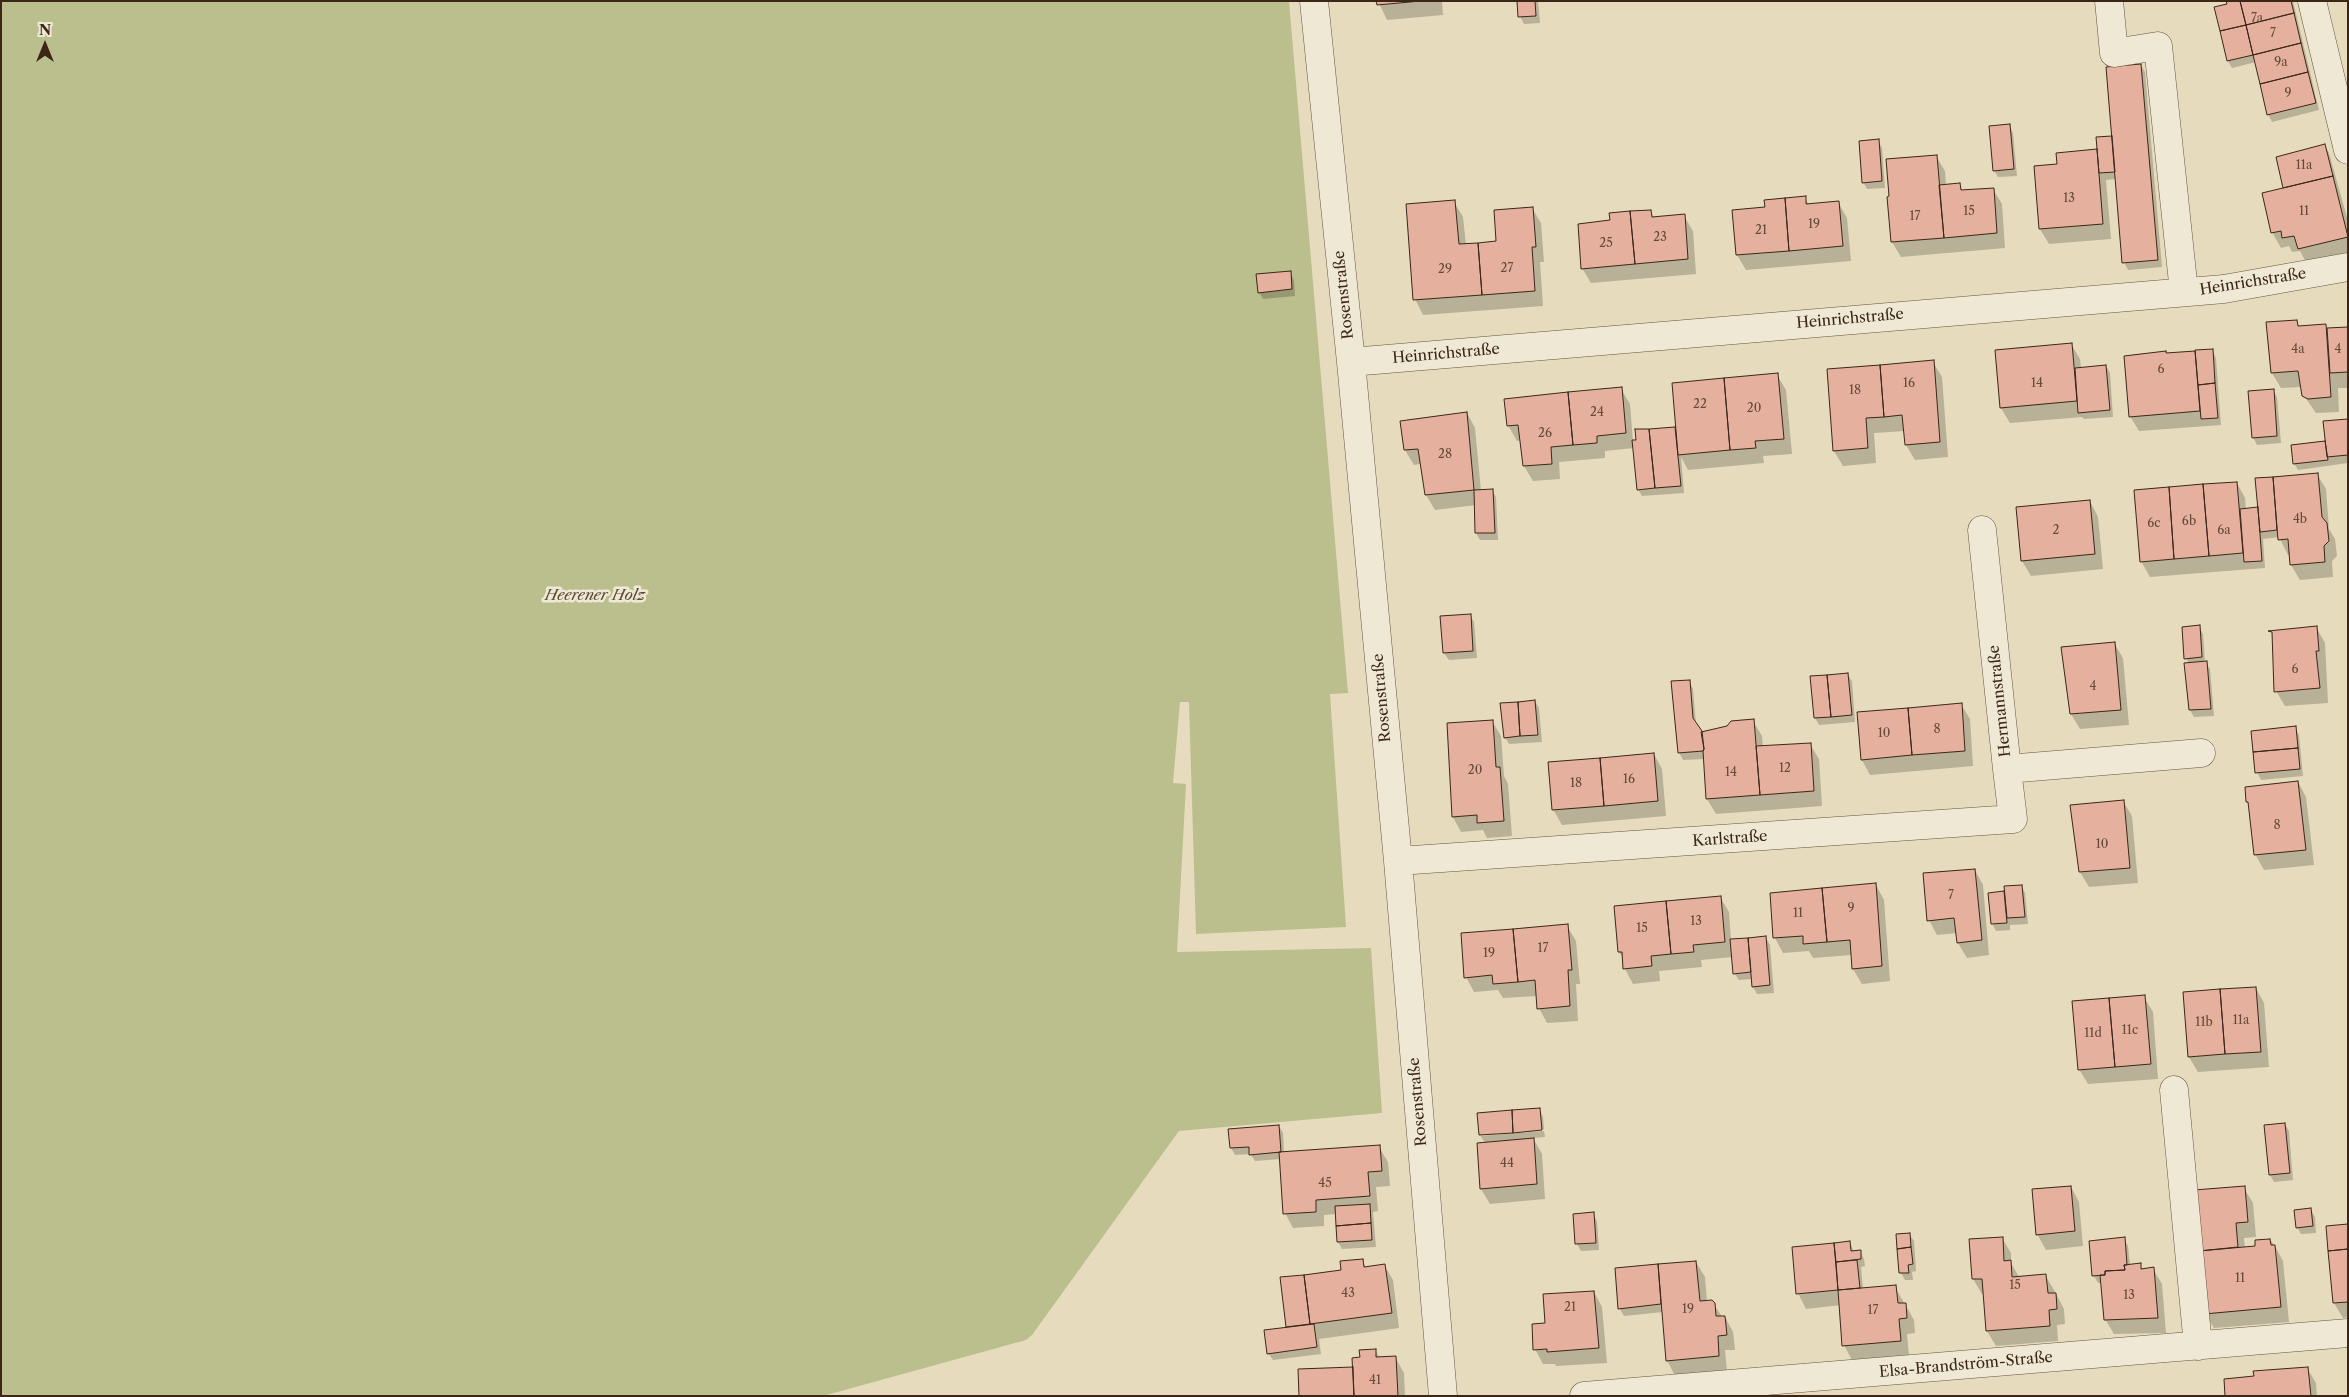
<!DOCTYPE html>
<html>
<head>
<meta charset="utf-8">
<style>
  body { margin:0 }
  #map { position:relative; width:2349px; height:1397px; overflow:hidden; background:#e6dcbd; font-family:"Libre Caslon Text",serif }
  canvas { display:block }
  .frame { position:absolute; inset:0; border:2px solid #3b2617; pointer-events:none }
  .north { position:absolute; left:20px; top:20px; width:50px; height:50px; -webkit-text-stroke:4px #efe8d4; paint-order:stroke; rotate:0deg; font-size:14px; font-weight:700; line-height:20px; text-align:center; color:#3b2617 }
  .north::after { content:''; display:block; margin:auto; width:18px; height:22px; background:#3b2617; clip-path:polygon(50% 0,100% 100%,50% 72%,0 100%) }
</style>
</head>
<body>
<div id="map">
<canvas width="2349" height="1397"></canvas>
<div class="frame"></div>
<div class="north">N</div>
</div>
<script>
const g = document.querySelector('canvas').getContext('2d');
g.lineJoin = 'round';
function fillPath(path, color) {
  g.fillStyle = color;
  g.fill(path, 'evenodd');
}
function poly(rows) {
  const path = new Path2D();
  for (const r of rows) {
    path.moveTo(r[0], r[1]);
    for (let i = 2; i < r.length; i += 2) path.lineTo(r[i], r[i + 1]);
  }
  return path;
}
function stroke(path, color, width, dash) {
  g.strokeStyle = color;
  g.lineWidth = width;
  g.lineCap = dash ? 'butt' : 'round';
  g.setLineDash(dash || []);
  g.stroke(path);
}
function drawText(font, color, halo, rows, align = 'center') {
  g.font = font + ' "Libre Caslon Text",serif';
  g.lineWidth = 5;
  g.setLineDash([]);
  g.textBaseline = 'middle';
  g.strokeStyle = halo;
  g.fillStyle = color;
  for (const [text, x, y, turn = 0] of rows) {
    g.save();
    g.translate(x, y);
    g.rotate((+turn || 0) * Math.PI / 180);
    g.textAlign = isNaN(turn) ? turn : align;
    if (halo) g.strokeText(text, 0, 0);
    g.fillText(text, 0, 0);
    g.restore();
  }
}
const green = poly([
  [1,1,1289,1,1348,693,1330,694,1346,927,1196,934,1189,702,1180,702,1173,783,1186,784,1177,952,1371,948,1382,1113,1179,1131,1032,1335,1026,1340,823,1396,1,1396]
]);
const shadow = poly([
  [1378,1,1442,1,1443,15,1387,20],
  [1518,1,1538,1,1540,23,1524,24,1520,16],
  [2227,1,2293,1,2319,110,2272,122,2268,114,2256,62,2232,68,2228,61],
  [2141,65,2145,72,2162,267,2128,270,2124,262,2116,179,2106,180,2111,239,2049,244,2040,229,2059,165,2096,151,2099,155,2113,137],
  [2009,125,2013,133,2017,176,1998,177,1994,170],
  [1878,141,1882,148,1885,188,1867,189,1863,182],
  [2325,146,2329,153,2348,221,2348,254,2307,264,2300,251,2292,252,2289,246,2281,248,2272,232,2285,189],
  [1936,156,1945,171,1946,186,1959,184,1963,192,1993,189,2002,204,2005,248,1901,257,1892,242],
  [1805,198,1809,205,1838,202,1847,218,1851,261,1746,270,1737,255,1733,211,1766,208],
  [1454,202,1463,217,1466,245,1497,242,1532,208,1541,223,1544,262,1540,262,1543,306,1423,315,1415,299],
  [1650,211,1654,218,1684,216,1693,231,1696,274,1591,283,1582,268,1612,221],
  [1290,273,1294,280,1295,296,1263,299,1259,292],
  [2296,321,2300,328,2325,326,2328,330,2348,328,2348,388,2338,388,2339,412,2316,413,2302,393,2301,387,2281,388,2272,373,2268,323],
  [2071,344,2080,359,2081,368,2106,366,2110,373,2113,417,2084,419,2082,417,2010,423,2001,408],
  [2212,350,2216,358,2221,425,2139,431,2130,416,2167,354],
  [1933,362,1942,377,1948,457,1915,460,1906,445,1905,431,1874,433,1876,463,1843,466,1834,451,1828,371],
  [1777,375,1786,390,1792,454,1763,456,1764,463,1688,470,1681,457,1684,493,1642,496,1638,489,1634,448,1605,451,1605,458,1559,462,1560,479,1533,481,1524,466,1521,440,1517,441,1508,425,1621,389,1630,404,1633,442,1675,428,1678,433],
  [2273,390,2277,397,2281,443,2257,445,2253,437],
  [1467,413,1475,428,1481,491,1492,490,1496,497,1498,540,1480,540,1476,533,1476,505,1435,510,1426,495,1424,471,1420,464,1414,465,1405,450,1401,422],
  [2348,420,2348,463,2298,470,2294,463,2292,446,2326,442],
  [2317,474,2326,489,2329,529,2335,539,2337,556,2332,561,2333,577,2300,580,2291,565,2290,555,2288,555,2279,537,2263,539,2265,568,2150,577,2141,561,2237,483,2245,498,2246,510,2259,509,2272,478,2274,482],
  [2090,501,2098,517,2103,569,2031,576,2022,561],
  [1470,615,1474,622,1477,658,1449,660,1444,653,1441,617],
  [2199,627,2203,634,2205,662,2210,669,2214,716,2194,717,2190,710,2189,663,2186,658],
  [2316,627,2325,643,2328,703,2285,706,2276,691],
  [2114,643,2123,658,2129,725,2080,729,2071,714],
  [1847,674,1852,681,1855,722,1819,725,1815,718],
  [1689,682,1693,689,1696,725,1701,732,1753,721,1762,736,1763,747,1810,744,1819,759,1822,806,1716,814,1707,799,1704,759,1683,760,1679,752],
  [1535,701,1539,708,1542,742,1509,744,1505,737],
  [1961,704,1970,719,1973,766,1870,775,1862,760],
  [1492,721,1501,736,1504,776,1508,784,1512,836,1487,838,1483,830,1461,832,1453,817],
  [2295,728,2299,735,2303,776,2261,780,2257,772],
  [1654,754,1662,769,1666,816,1562,825,1553,809],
  [2298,782,2306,797,2314,865,2264,870,2255,854,2250,806,2248,801],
  [2123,801,2132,816,2138,883,2089,887,2080,872],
  [1975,870,1983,885,1989,955,1967,958,1958,943,1957,933,1937,935,1929,920],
  [1876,885,1884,900,1890,981,1862,984,1853,969,1852,955,1813,958,1809,951,1783,953,1775,938,1771,894],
  [2021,886,2025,893,2028,924,2010,925,2010,930,1996,931,1992,923,1989,894,2006,892],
  [1720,897,1729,912,1731,940,1766,938,1770,945,1774,993,1757,994,1753,987,1752,979,1739,980,1734,973,1733,957,1701,960,1702,967,1659,971,1660,981,1633,984,1625,969,1624,960,1619,952],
  [1567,926,1576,941,1580,984,1576,984,1578,1021,1547,1023,1539,1008,1538,996,1503,998,1498,990,1474,992,1466,977],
  [2256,988,2264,1003,2269,1067,2198,1072,2189,1057],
  [2144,997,2153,1012,2158,1079,2088,1084,2079,1069],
  [1539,1109,1543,1117,1544,1129,1481,1134,1481,1136,1544,1131,1545,1137,1533,1138,1542,1154,1545,1199,1490,1204,1481,1189,1485,1143,1480,1135,1478,1115],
  [2285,1124,2289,1131,2293,1180,2274,1182,2270,1175],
  [1279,1126,1283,1133,1284,1153,1379,1147,1388,1162,1390,1186,1376,1187,1378,1211,1373,1212,1376,1247,1342,1249,1338,1242,1336,1214,1324,1215,1324,1226,1293,1228,1285,1213,1281,1159,1255,1161,1250,1154,1235,1155,1231,1148],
  [2071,1187,2079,1202,2083,1246,2046,1250,2037,1234],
  [2244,1188,2253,1203,2256,1237,2244,1238,2245,1248,2257,1247,2270,1240,2275,1246,2283,1261,2289,1322,2214,1328,2205,1313,2195,1192],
  [2311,1210,2315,1217,2316,1233,2301,1234,2297,1227],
  [1593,1214,1597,1221,1599,1250,1581,1251,1577,1244],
  [2348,1225,2348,1317,2343,1318,2334,1303],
  [1909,1234,1914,1241,1916,1271,1912,1272,1913,1280,1905,1280,1901,1273],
  [2002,1238,2011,1253,2011,1263,2019,1277,2045,1275,2054,1290,2064,1309,2065,1324,2057,1325,2058,1341,1996,1346,1987,1331,1984,1294,1982,1294,1973,1279],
  [2124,1239,2128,1246,2130,1265,2140,1265,2143,1270,2153,1269,2162,1284,2166,1333,2114,1334,2105,1319,2102,1283,2098,1283,2094,1276],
  [1850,1243,1854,1252,1860,1251,1864,1259,1865,1266,1861,1267,1863,1289,1895,1287,1914,1320,1915,1333,1907,1334,1909,1356,1852,1360,1844,1345,1841,1305,1806,1309,1798,1293,1793,1249],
  [1362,1260,1366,1268,1384,1265,1393,1280,1399,1328,1319,1339,1321,1354,1273,1360,1268,1353,1288,1328,1281,1278,1343,1271],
  [1696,1262,1705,1277,1707,1302,1714,1304,1722,1317,1725,1317,1733,1332,1735,1350,1725,1350,1727,1371,1675,1376,1667,1360,1663,1312,1624,1316,1620,1309,1657,1265,1659,1269],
  [1594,1292,1602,1307,1607,1363,1556,1366,1555,1364,1543,1364,1535,1349,1546,1324],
  [1375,1350,1380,1358,1395,1357,1404,1373,1405,1396,1300,1396,1354,1368,1361,1359],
  [2307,1368,2316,1383,2317,1396,2227,1396,2255,1377]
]);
const building = poly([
  [1376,1,1421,1,1377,5,1376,1],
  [1517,1,1535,1,1536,16,1518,17,1517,1],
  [2226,1,2240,1,2246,25,2220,31,2214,7,2227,4,2226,1],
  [2240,1,2291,1,2294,13,2246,25,2240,1],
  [2294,13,2301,43,2253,55,2246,25,2294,13],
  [2246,25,2253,55,2227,61,2220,31,2246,25],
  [2301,43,2308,72,2260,84,2253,55,2301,43],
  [2141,64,2158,260,2122,263,2106,67,2141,64],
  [2308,72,2316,103,2267,115,2260,84,2308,72],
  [2010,124,2014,169,1993,171,1989,126,2010,124],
  [2112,136,2115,172,2099,173,2096,137,2112,136],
  [1879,139,1882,181,1862,183,1859,141,1879,139],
  [2325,144,2333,176,2283,188,2276,157,2325,144],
  [2097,149,2103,224,2039,229,2034,166,2057,164,2056,153,2097,149],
  [1937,155,1944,238,1891,242,1887,197,1889,196,1886,159,1937,155],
  [2333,176,2348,237,2298,249,2294,236,2282,238,2281,231,2271,233,2262,193,2333,176],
  [1960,183,1961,190,1994,188,1997,233,1944,238,1939,185,1960,183],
  [1806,196,1806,204,1839,201,1843,246,1789,251,1785,198,1806,196],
  [1785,198,1789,251,1736,255,1732,210,1765,207,1764,200,1785,198],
  [1455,200,1459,244,1478,243,1482,295,1413,300,1406,204,1455,200],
  [1533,207,1536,247,1532,247,1535,291,1482,295,1478,243,1496,241,1494,210,1533,207],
  [1651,210,1652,217,1685,214,1688,259,1635,264,1630,211,1651,210],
  [1630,211,1635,264,1581,269,1578,224,1610,220,1609,213,1630,211],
  [1291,271,1292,289,1258,293,1256,274,1291,271],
  [2297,320,2298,326,2326,324,2331,397,2308,399,2302,396,2298,371,2271,373,2266,322,2297,320],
  [2348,327,2348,372,2330,373,2327,328,2348,327],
  [2072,343,2077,401,2000,408,1995,350,2072,343],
  [2213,349,2215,383,2198,385,2195,350,2213,349],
  [2166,351,2166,353,2195,351,2200,411,2129,417,2124,356,2166,351],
  [1934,360,1940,442,1905,445,1902,415,1884,417,1880,365,1934,360],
  [1880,365,1884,417,1866,418,1868,448,1833,451,1827,369,1880,365],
  [2106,365,2110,410,2078,413,2075,368,2106,365],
  [1778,373,1784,439,1755,441,1756,448,1730,450,1724,378,1778,373],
  [1724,378,1730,450,1678,455,1672,383,1724,378],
  [2215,383,2218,418,2201,419,2198,385,2215,383],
  [1622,387,1626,433,1597,436,1597,443,1573,445,1568,392,1622,387],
  [2274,389,2277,436,2252,438,2248,391,2274,389],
  [1568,392,1573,445,1551,447,1552,464,1523,466,1518,425,1507,426,1504,399,1568,392],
  [1467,412,1474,490,1425,495,1418,449,1404,450,1400,421,1467,412],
  [2348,419,2348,455,2327,457,2323,421,2348,419],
  [1675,427,1681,486,1655,488,1649,429,1675,427],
  [1635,429,1649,429,1655,488,1637,490,1632,440,1636,440,1635,429],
  [2325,441,2328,460,2293,464,2291,445,2325,441],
  [2318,473,2322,517,2327,523,2329,541,2324,546,2325,562,2290,565,2288,539,2278,540,2273,477,2318,473],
  [2273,477,2277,530,2260,532,2255,478,2273,477],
  [2237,482,2243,553,2209,556,2203,484,2237,482],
  [2203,484,2209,556,2174,559,2169,487,2203,484],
  [2169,487,2174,559,2140,562,2134,490,2169,487],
  [1493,489,1495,533,1475,533,1474,490,1493,489],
  [2090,500,2095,554,2021,561,2016,507,2090,500],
  [2258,507,2262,561,2244,562,2240,509,2258,507],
  [1471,614,1473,651,1443,653,1440,616,1471,614],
  [2200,625,2202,657,2184,659,2182,627,2200,625],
  [2317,626,2319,651,2316,651,2320,688,2274,692,2272,632,2268,631,2317,626],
  [2115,642,2121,710,2070,714,2061,647,2115,642],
  [2207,661,2211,709,2189,710,2184,663,2207,661],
  [1848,673,1852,715,1831,717,1827,675,1848,673],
  [1827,675,1831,717,1814,718,1810,676,1827,675],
  [1690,680,1693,718,1702,731,1704,749,1703,751,1678,753,1671,681,1690,680],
  [1535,700,1538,735,1520,736,1518,702,1535,700],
  [1518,702,1520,736,1504,738,1500,703,1518,702],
  [1962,703,1965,751,1912,755,1908,708,1962,703],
  [1908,708,1912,755,1861,760,1857,712,1908,708],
  [1754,719,1760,795,1706,799,1703,751,1704,749,1701,732,1727,726,1731,721,1754,719],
  [1493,720,1496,767,1500,767,1504,821,1477,823,1477,815,1452,817,1447,723,1493,720],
  [2296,726,2298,748,2253,752,2251,731,2296,726],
  [1811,743,1814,791,1760,795,1756,746,1811,743],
  [2298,748,2300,769,2255,773,2253,752,2298,748],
  [1654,753,1658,801,1604,806,1600,758,1654,753],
  [1600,758,1604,806,1552,810,1548,762,1600,758],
  [2298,781,2306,850,2254,855,2248,802,2246,802,2245,787,2298,781],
  [2124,800,2130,868,2079,872,2070,805,2124,800],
  [1975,869,1982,940,1957,943,1954,918,1927,921,1923,873,1975,869],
  [1876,883,1882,966,1852,969,1850,940,1827,942,1822,888,1876,883],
  [2022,885,2025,917,2007,918,2004,886,2022,885],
  [1822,888,1827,942,1803,944,1803,936,1773,938,1770,893,1822,888],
  [2004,891,2007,923,1991,924,1988,893,2004,891],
  [1721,896,1725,942,1693,945,1694,952,1671,954,1666,901,1721,896],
  [1666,901,1671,954,1651,956,1652,966,1623,969,1622,952,1618,952,1614,906,1666,901],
  [1568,924,1572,970,1568,970,1570,1006,1537,1009,1535,980,1518,982,1513,929,1568,924],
  [1513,929,1518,982,1493,984,1492,975,1464,978,1461,933,1513,929],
  [1766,936,1770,985,1752,987,1748,938,1766,936],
  [1748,938,1751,972,1733,974,1730,939,1748,938],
  [2256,987,2261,1052,2225,1054,2220,989,2256,987],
  [2220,989,2225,1054,2188,1057,2183,992,2220,989],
  [2145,995,2151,1064,2115,1067,2109,998,2145,995],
  [2109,998,2115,1067,2078,1070,2072,1001,2109,998],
  [1540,1108,1542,1130,1513,1133,1512,1110,1540,1108],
  [1512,1110,1513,1133,1479,1135,1477,1113,1512,1110],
  [2285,1123,2290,1173,2269,1175,2264,1125,2285,1123],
  [1279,1125,1281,1152,1249,1155,1249,1147,1230,1148,1228,1129,1279,1125],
  [1534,1138,1537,1184,1480,1189,1477,1143,1534,1138],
  [1380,1145,1382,1171,1368,1172,1370,1196,1316,1200,1316,1212,1283,1214,1279,1152,1380,1145],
  [2071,1186,2075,1231,2036,1235,2032,1189,2071,1186],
  [2245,1186,2248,1222,2236,1223,2238,1247,2199,1251,2194,1190,2245,1186],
  [1370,1204,1371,1223,1336,1226,1335,1206,1370,1204],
  [2311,1208,2313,1226,2296,1228,2294,1210,2311,1208],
  [1594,1212,1596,1243,1575,1244,1573,1214,1594,1212],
  [1371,1223,1372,1240,1337,1242,1336,1226,1371,1223],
  [2348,1224,2348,1249,2328,1251,2326,1226,2348,1224],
  [1910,1233,1911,1247,1897,1249,1896,1234,1910,1233],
  [2003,1237,2004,1261,2011,1260,2012,1277,2046,1274,2048,1293,2056,1293,2057,1309,2049,1310,2050,1326,1986,1331,1982,1279,1972,1279,1969,1239,2003,1237],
  [2125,1237,2127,1265,2124,1265,2125,1270,2105,1271,2105,1275,2092,1276,2089,1241,2125,1237],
  [2270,1239,2271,1245,2275,1245,2281,1307,2204,1314,2199,1251,2255,1246,2255,1240,2270,1239],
  [1850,1241,1851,1251,1861,1250,1861,1259,1836,1262,1834,1243,1850,1241],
  [1834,1243,1838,1290,1796,1294,1792,1247,1834,1243],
  [1911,1247,1913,1264,1908,1265,1909,1273,1899,1273,1897,1249,1911,1247],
  [2348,1249,2348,1302,2333,1303,2328,1251,2348,1249],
  [1363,1259,1364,1267,1385,1264,1392,1313,1310,1324,1304,1275,1341,1270,1340,1261,1363,1259],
  [1857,1260,1860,1288,1838,1290,1836,1262,1857,1260],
  [1696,1261,1700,1301,1712,1300,1715,1303,1716,1316,1725,1316,1727,1335,1718,1336,1719,1356,1666,1361,1658,1264,1696,1261],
  [2141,1263,2141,1269,2154,1267,2158,1318,2104,1320,2100,1275,2105,1275,2105,1271,2125,1270,2124,1265,2141,1263],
  [1658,1264,1661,1304,1618,1309,1615,1268,1658,1264],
  [1304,1275,1310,1324,1286,1327,1280,1277,1304,1275],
  [1896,1285,1898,1303,1906,1303,1907,1318,1899,1319,1901,1341,1842,1346,1838,1290,1896,1285],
  [1594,1291,1599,1348,1547,1352,1547,1349,1533,1350,1532,1324,1545,1323,1543,1294,1594,1291],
  [1314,1324,1317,1347,1267,1354,1264,1330,1314,1324],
  [1376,1349,1376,1357,1396,1356,1398,1396,1354,1396,1352,1358,1360,1357,1359,1350,1376,1349],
  [1353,1367,1354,1396,1299,1396,1298,1369,1353,1367],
  [2308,1367,2311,1396,2225,1396,2224,1379,2254,1376,2253,1371,2308,1367]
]);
const minor = poly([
  [1314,1,1351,362,1398,861,1443,1396],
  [2109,1,2114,53,2158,46,2184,292],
  [2312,1,2348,150],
  [1351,362,2224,289,2348,267],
  [1982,530,2007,769,2201,753],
  [1398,861,2013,819,2007,769],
  [2174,1090,2198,1346],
  [1584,1396,2348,1333]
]);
const numberNames = [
  ["7a",2257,19],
  ["7",2273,34],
  ["9a",2281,63],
  ["9",2288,94],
  ["11a",2304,166],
  ["13",2069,199],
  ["15",1969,212],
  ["11",2304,212],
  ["17",1915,217],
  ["19",1814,225],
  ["21",1761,231],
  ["23",1660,238],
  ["25",1606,244],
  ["27",1507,269],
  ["29",1445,270],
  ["4a",2298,350],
  ["4",2338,350],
  ["6",2161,370],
  ["16",1909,384],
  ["14",2037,384],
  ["18",1855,391],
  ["22",1700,405],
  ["20",1754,409],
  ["24",1597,413],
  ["26",1545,434],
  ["28",1445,455],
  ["4b",2300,520],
  ["6b",2189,522],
  ["6c",2154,524],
  ["2",2056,531],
  ["6a",2224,531],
  ["6",2295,670],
  ["4",2093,687],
  ["8",1937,730],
  ["10",1884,734],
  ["12",1785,769],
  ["20",1475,771],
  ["14",1731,773],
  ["16",1629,780],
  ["18",1576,784],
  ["8",2277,826],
  ["10",2102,845],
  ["7",1951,896],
  ["9",1851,909],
  ["11",1798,914],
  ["13",1696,922],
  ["15",1642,929],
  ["17",1543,949],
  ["19",1489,954],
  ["11a",2241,1021],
  ["11b",2204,1023],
  ["11c",2130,1031],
  ["11d",2093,1034],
  ["44",1507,1164],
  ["45",1325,1184],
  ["11",2240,1279],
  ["15",2015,1286],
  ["43",1348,1294],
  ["13",2129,1296],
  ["21",1570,1308],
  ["19",1688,1310],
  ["17",1873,1311],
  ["41",1375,1381]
];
const streetNames = [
  ["Heinrichstraße",2253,282,-9],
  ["Rosenstraße",1344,295,-96],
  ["Heinrichstraße",1850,319,-5],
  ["Heinrichstraße",1446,354,-5],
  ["Rosenstraße",1382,698,-95],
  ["Hermannstraße",2000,701,-96],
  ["Karlstraße",1730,839,-4],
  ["Rosenstraße",1418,1102,-95],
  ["Elsa-Brandström-Straße",1966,1365,-5]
];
const parkNames = [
  ["Heerener Holz",595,596]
];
fillPath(green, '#bbbf8d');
fillPath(shadow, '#0003');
fillPath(building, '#e5b19e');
stroke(building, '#3b2617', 1);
stroke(minor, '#665440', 29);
stroke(minor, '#efe8d4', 28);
drawText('12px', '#664939', null, numberNames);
drawText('15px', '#3b2617', '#efe8d4', streetNames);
drawText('italic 15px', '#5b4c34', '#efe8d4', parkNames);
</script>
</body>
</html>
